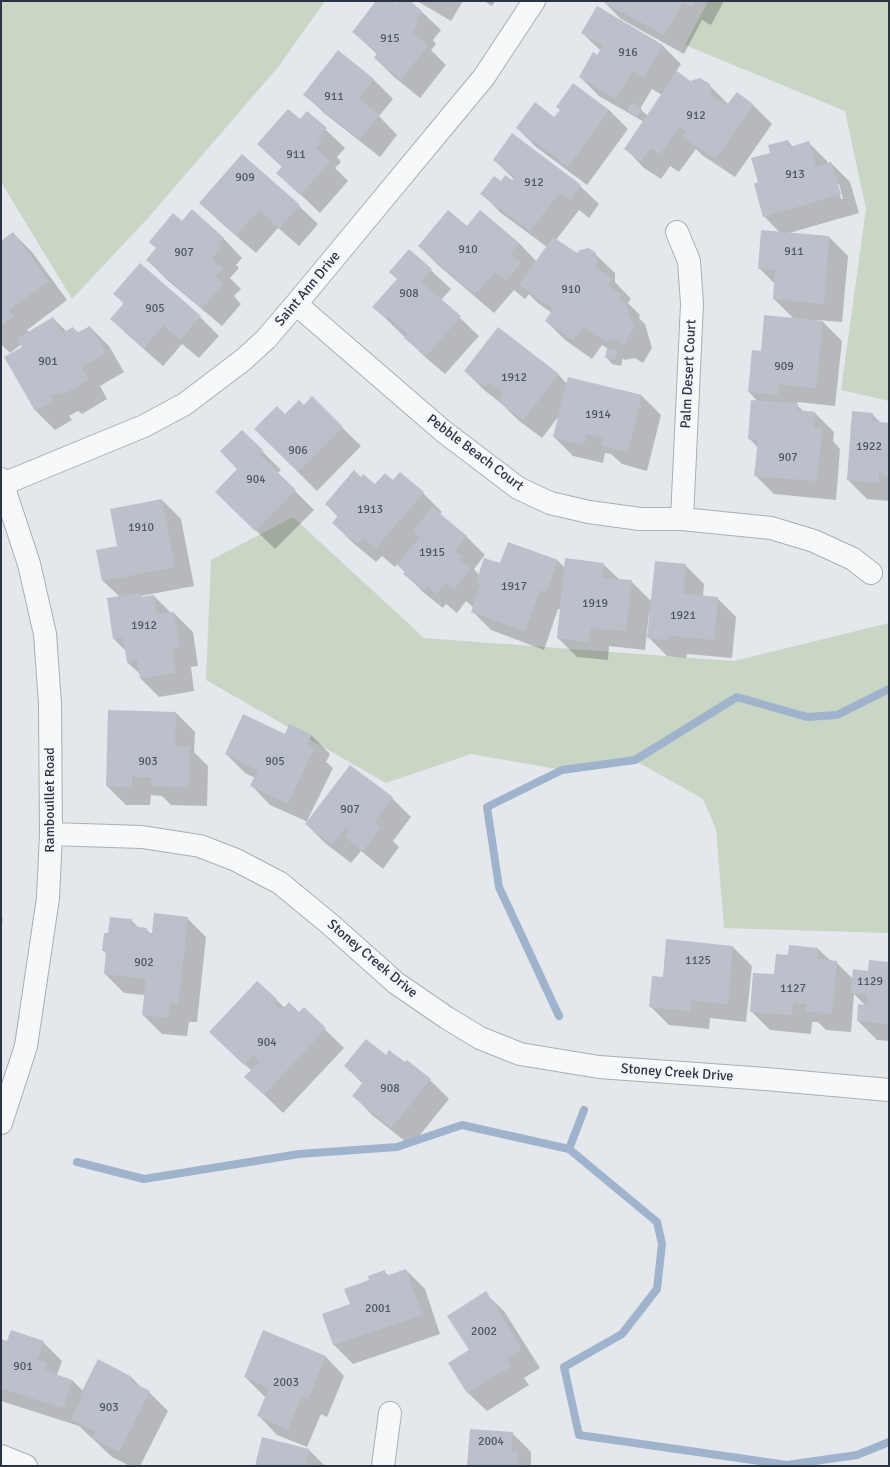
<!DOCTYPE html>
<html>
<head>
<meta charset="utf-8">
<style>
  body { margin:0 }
  #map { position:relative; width:890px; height:1467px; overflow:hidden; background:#e4e7ec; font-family:Signika,sans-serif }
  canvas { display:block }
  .frame { position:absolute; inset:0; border:2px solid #2b3445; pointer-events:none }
</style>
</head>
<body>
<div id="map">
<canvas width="890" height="1467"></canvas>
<div class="frame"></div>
</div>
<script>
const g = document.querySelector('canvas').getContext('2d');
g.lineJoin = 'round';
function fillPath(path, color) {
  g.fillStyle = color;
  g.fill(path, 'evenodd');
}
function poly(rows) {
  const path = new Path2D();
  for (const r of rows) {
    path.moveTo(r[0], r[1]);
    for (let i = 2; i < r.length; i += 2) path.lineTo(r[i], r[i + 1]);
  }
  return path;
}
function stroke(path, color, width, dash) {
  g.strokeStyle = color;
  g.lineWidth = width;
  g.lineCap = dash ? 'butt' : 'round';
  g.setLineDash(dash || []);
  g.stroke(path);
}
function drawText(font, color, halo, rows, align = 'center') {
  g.font = font + ' Signika,sans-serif';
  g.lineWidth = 4;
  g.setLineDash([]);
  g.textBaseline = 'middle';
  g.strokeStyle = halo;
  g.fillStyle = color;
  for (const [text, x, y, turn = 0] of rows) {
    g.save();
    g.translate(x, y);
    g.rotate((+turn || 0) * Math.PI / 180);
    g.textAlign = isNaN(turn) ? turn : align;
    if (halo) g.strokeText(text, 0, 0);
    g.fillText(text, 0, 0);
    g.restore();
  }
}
const green = poly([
  [1,1,325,1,279,66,148,218,72,299,1,182],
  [708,1,889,1,889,401,841,390,866,209,845,111,685,45],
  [293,517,424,638,734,661,889,623,889,933,724,928,716,829,703,799,634,760,562,770,471,754,386,783,206,680,211,560]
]);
const shadow = poly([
  [377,1,392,1,396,5,399,1,408,1,422,12,441,30,433,40,436,44,431,50,446,65,420,98,394,77,375,58,378,55,353,32],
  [417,1,463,1,451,21],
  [484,1,495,1,492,6],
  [603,1,724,1,711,25,702,20,684,54,621,19],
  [582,33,662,45,681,64,676,72,690,82,709,85,729,105,753,105,772,124,735,177,702,155,696,149,679,172,670,166,661,179,644,168,626,149,644,122,599,96,580,77,601,51],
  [652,89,662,95,648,116,640,109],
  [338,52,374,80,393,99,379,116,397,135,380,157,324,113,305,95],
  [574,85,609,110,628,129,587,185,536,147,517,128,555,119,561,110],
  [307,112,345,148,337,157,341,162,335,168,348,181,320,213,278,173,283,168,258,144,300,120],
  [788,141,793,147,808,142,827,161,828,164,831,163,850,182,859,213,789,233,829,237,848,256,842,322,817,320,817,322,823,322,842,341,835,406,797,402,797,405,804,412,815,413,834,432,833,441,840,449,836,500,774,494,755,475,758,448,749,438,758,402,749,392,762,352,794,319,774,299,775,284,759,268,780,233,764,216,759,183,771,154],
  [837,184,839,184,843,199,841,199],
  [494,160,580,186,599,204,589,218,579,210,556,240,578,255,595,254,615,273,615,282,631,299,628,303,640,315,639,318,645,324,652,348,643,363,635,358,625,360,623,358,621,366,612,364,606,357,608,349,602,345,592,359,565,340,546,321,552,313,539,304,529,294,525,299,514,290,494,313,438,265,419,246,467,228,481,211,519,243,537,262,547,247,501,213,482,194,501,183,513,182,514,179],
  [200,202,299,206,318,224,299,246,278,228,256,253,219,221],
  [192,211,224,239,242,258,236,265,239,268,230,278,241,289,234,296,241,304,222,326,166,279,148,260],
  [13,233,32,252,67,300,27,330,29,332,53,318,67,332,73,328,79,333,90,327,109,346,124,372,100,386,107,399,82,414,78,411,69,416,72,420,55,430,36,411,5,358,24,347,22,344,10,353,1,344,1,242],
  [409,250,451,289,441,300,479,336,445,374,424,356,374,307,398,279],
  [140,264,200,317,219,336,199,358,182,344,163,366,130,337,111,319,124,304,115,294],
  [465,371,558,374,567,384,642,396,661,415,647,471,622,464,611,454,605,453,603,463,573,456,554,437,559,416,542,438,518,420,502,404,484,390],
  [312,398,361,446,317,491,255,429,304,406],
  [872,414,881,423,889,424,889,501,867,499,848,480],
  [242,431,281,470,277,473,314,510,275,549,217,492,239,469],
  [361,478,375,486,394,482,423,493,442,512,439,515,466,536,485,555,474,569,479,575,501,565,558,561,565,568,603,564,620,580,631,581,652,602,685,565,704,584,703,597,717,598,736,617,732,658,687,654,686,658,667,656,648,637,651,614,649,614,645,650,609,646,608,660,577,657,558,638,561,609,558,609,544,650,491,630,472,611,474,608,466,601,457,613,446,604,443,608,424,593,405,574,406,573,397,564,395,567,382,556,376,562,352,542,333,523,338,517,326,504],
  [162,500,181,519,194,586,141,596,141,598,154,596,171,613,174,613,193,632,198,666,191,667,194,691,159,697,140,678,140,674,127,662,126,651,114,639,108,599,120,597,103,581,118,547],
  [176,713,195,732,194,752,208,766,207,806,171,805,162,796,151,795,150,805,126,805,107,786],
  [285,735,311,735,330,754,326,762,333,768,307,821,392,798,411,817,393,841,399,847,383,869,361,851,351,863,325,843,306,824,308,822,270,805,252,786,255,778,245,773,226,754],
  [1,916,3,919,1,931],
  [187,918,206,937,197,1022,189,1022,187,1036,162,1034,143,1015,145,995,124,993,105,974,107,955,103,950,109,935,131,920,140,929,146,929,151,934],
  [733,947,752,966,746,1022,710,1018,709,1029,669,1025,650,1006,663,978],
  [818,949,831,961,836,962,853,979,889,963,889,1041,877,1040,858,1021,866,1006,854,994,851,1032,826,1030,818,1022,812,1022,811,1034,770,1030,751,1011,789,956],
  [257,982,285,1008,299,1014,304,1009,344,1048,283,1113,246,1077,252,1071,230,1051],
  [386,1056,405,1064,407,1061,430,1080,449,1099,411,1146,372,1115,354,1096,363,1084,345,1066],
  [406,1270,425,1289,440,1334,353,1364,334,1345,324,1314,351,1305,371,1281,384,1271,389,1276],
  [485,1293,504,1311,540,1368,524,1378,529,1385,487,1411,468,1393,450,1363,470,1350],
  [264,1331,326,1357,344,1376,327,1417,321,1414,307,1447,277,1435,259,1416,266,1397,264,1396,245,1377],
  [1,1340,8,1342,43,1342,62,1361,57,1375,72,1380,83,1391,132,1378,143,1389,149,1392,168,1411,140,1466,130,1466,112,1457,79,1426,1,1401],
  [512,1433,531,1452,531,1466,468,1466],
  [309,1450,325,1466,256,1466]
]);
const stream = poly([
  [559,1016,499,887,487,807,562,770,635,760,737,697,807,717,837,715,889,689],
  [569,1149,584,1110],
  [77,1162,144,1179,299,1154,397,1147,462,1125,569,1149,657,1222,662,1244,657,1289,622,1334,564,1367,579,1435,787,1465,857,1455,889,1442]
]);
const building = poly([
  [376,1,393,1,396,3,398,1,410,1,422,11,415,21,418,24,412,32,428,45,401,80,374,58,378,52,352,32],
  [602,1,695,1,692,7,683,2,664,35],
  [597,6,663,45,644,77,633,71,616,99,579,77,593,52,597,55,603,46,581,33],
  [338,50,374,79,359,99,379,115,360,139,303,95],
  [677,71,690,81,700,78,710,84,711,95,726,106,737,92,754,105,715,159,682,136,686,132,679,127,660,154,651,148,641,161,624,149],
  [573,83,609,110,568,167,516,128,535,102,554,117,560,110,556,107],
  [632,102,642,109,637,117,627,110],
  [288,109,300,119,307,111,327,128,318,138,322,142,316,149,330,162,300,195,276,173,282,167,257,144],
  [512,133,581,185,570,200,560,192,530,231,480,194,494,176,501,181,505,175,512,180,515,177,493,160],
  [788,140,790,147,809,141,816,167,831,162,841,194,763,217,754,184,758,182,751,158,770,153,768,145],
  [242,154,300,205,279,228,259,210,236,235,199,203],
  [192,209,224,238,218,245,221,248,212,259,223,269,215,277,223,284,202,308,146,260,156,248,149,242,173,213,182,221],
  [448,210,467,226,480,210,519,243,510,254,521,263,506,281,495,272,475,294,418,246],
  [761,230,829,236,824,304,773,299,775,270,758,269],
  [13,232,49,281,9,310,14,317,1,326,1,241],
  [553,237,577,253,580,250,589,248,596,253,597,262,595,267,613,279,608,285,622,295,619,299,626,304,634,328,624,345,616,340,606,341,583,327,573,340,545,321,553,309,519,285],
  [409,249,432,269,421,282,461,316,426,356,404,338,408,334,387,316,385,318,372,307,397,279,389,272],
  [140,263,201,316,180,340,163,325,144,348,110,319,124,303,113,294],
  [764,315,823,321,816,388,779,384,777,395,748,392,752,350,761,351],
  [53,317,62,333,73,327,77,333,90,326,106,353,82,367,89,380,62,395,60,392,51,396,53,401,35,411,4,357,22,347,18,338],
  [498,327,559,374,523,420,498,401,504,393,489,382,485,387,464,371],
  [607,348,617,350,615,360,605,358],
  [568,377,642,395,628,452,602,446,603,438,586,434,584,445,553,437],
  [312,396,343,427,298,472,254,429,277,406,285,414,299,400,304,405],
  [751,400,798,404,797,410,815,412,814,428,822,429,817,481,754,476,758,440,748,439],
  [852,411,873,413,872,421,889,423,889,478,879,471,879,483,847,480],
  [242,430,263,450,259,454,296,490,255,531,215,492,237,469,220,451],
  [354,470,361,477,363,474,375,484,385,473,393,480,400,472,424,492,376,548,363,538,357,544,332,523,338,516,325,504],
  [162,499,175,567,102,581,96,550,117,546,110,509],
  [432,507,467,536,455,551,462,556,460,560,471,568,454,589,446,583,437,594,427,586,424,590,403,574,405,572,397,565,420,537,413,531],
  [508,542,558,560,546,593,540,590,525,631,471,612,481,583,476,582,484,558,500,563],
  [565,558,604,563,602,578,632,580,626,631,591,628,589,642,557,638],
  [655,561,686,564,683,594,718,597,714,640,668,635,668,640,647,638],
  [141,593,142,597,154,595,157,614,174,612,180,647,172,649,176,673,140,678,137,660,127,662,123,638,113,639,107,598],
  [108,710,176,712,175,746,190,746,189,787,151,786,151,777,132,777,132,787,106,786],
  [243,714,285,734,289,724,312,735,307,745,314,748,288,804,250,786,258,770,225,754],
  [350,765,393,797,374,822,381,827,363,851,345,837,349,832,345,828,332,845,305,824],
  [154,913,188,917,178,1004,170,1003,169,1018,142,1015,146,979,104,974,106,951,102,951,104,933,108,933,110,917,132,919,131,926,147,928,146,933,152,933],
  [666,939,733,946,728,1004,691,1000,690,1011,649,1007,652,976,663,977],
  [789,945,818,948,818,959,837,961,832,1014,806,1011,807,1004,793,1003,792,1015,750,1012,753,973,774,974,776,954,788,955],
  [869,960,889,962,889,1024,857,1021,858,1004,867,1005,867,994,851,993,853,969,868,971],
  [257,981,277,999,274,1003,282,1010,289,1002,299,1012,304,1007,326,1028,264,1095,244,1077,260,1061,253,1055,244,1065,209,1032],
  [366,1039,386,1055,389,1050,405,1062,407,1060,431,1079,391,1128,352,1096,363,1082,344,1066],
  [406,1269,422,1315,333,1345,322,1314,350,1304,344,1289,369,1280,368,1276,385,1270,386,1276],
  [486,1291,522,1349,506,1359,511,1366,467,1393,448,1363,469,1350,447,1316],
  [11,1330,44,1341,37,1360,47,1363,44,1370,72,1380,63,1408,1,1388,1,1339,7,1341],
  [263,1330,326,1356,308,1399,302,1396,288,1429,257,1416,269,1388,244,1377],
  [98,1359,132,1377,130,1381,150,1391,119,1452,92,1438,96,1432,71,1419,83,1396,80,1395],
  [470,1429,513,1432,511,1451,518,1452,517,1466,467,1466],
  [262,1437,309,1449,305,1466,255,1466]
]);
const minor = poly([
  [677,232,689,261,692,304,682,519],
  [296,304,443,431,518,488,550,503,589,512,640,519,682,519,771,528,814,541,853,559,871,573],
  [1,479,29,564,45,634,50,704,51,834,48,898,26,1046,1,1123],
  [3,484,144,426,185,404,243,360,266,339,296,304,484,77,534,1],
  [51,834,142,837,200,846,236,860,280,883,331,925,396,983,447,1018,480,1038,520,1054,599,1067,766,1079,889,1090],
  [1,1456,26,1466],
  [383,1466,390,1413]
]);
const numberNames = [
  ["915",390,39],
  ["916",628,53],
  ["911",334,97],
  ["912",696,116],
  ["911",296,155],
  ["913",795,175],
  ["909",245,178],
  ["912",534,183],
  ["910",468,250],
  ["911",794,252],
  ["907",184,253],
  ["910",571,290],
  ["908",409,294],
  ["905",155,309],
  ["901",48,362],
  ["909",784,367],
  ["1912",514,378],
  ["1914",598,415],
  ["1922",869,447],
  ["906",298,451],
  ["907",788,458],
  ["904",256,480],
  ["1913",370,510],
  ["1910",141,528],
  ["1915",432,553],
  ["1917",514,587],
  ["1919",595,604],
  ["1921",683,616],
  ["1912",144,626],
  ["903",148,762],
  ["905",275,762],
  ["907",350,810],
  ["1125",698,961],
  ["902",144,963],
  ["1129",870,982],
  ["1127",793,989],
  ["904",267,1043],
  ["908",390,1089],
  ["2001",378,1309],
  ["2002",484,1332],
  ["901",23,1367],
  ["2003",286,1383],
  ["903",109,1408],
  ["2004",491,1442]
];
const streetNames = [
  ["Saint Ann Drive",308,289,-50],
  ["Palm Desert Court",689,374,-87],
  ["Pebble Beach Court",475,453,37],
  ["Rambouillet Road",50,800,-90],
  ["Stoney Creek Drive",372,959,40],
  ["Stoney Creek Drive",677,1073,4]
];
fillPath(green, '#c9d6c5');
fillPath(shadow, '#0003');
stroke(stream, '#9fb4cc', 8);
fillPath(building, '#bbc0ca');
stroke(minor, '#a9aeb7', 24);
stroke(minor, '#f7f8fa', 22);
drawText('12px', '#4f5766', null, numberNames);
drawText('14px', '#2b3445', '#f4f6f9', streetNames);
</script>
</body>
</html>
